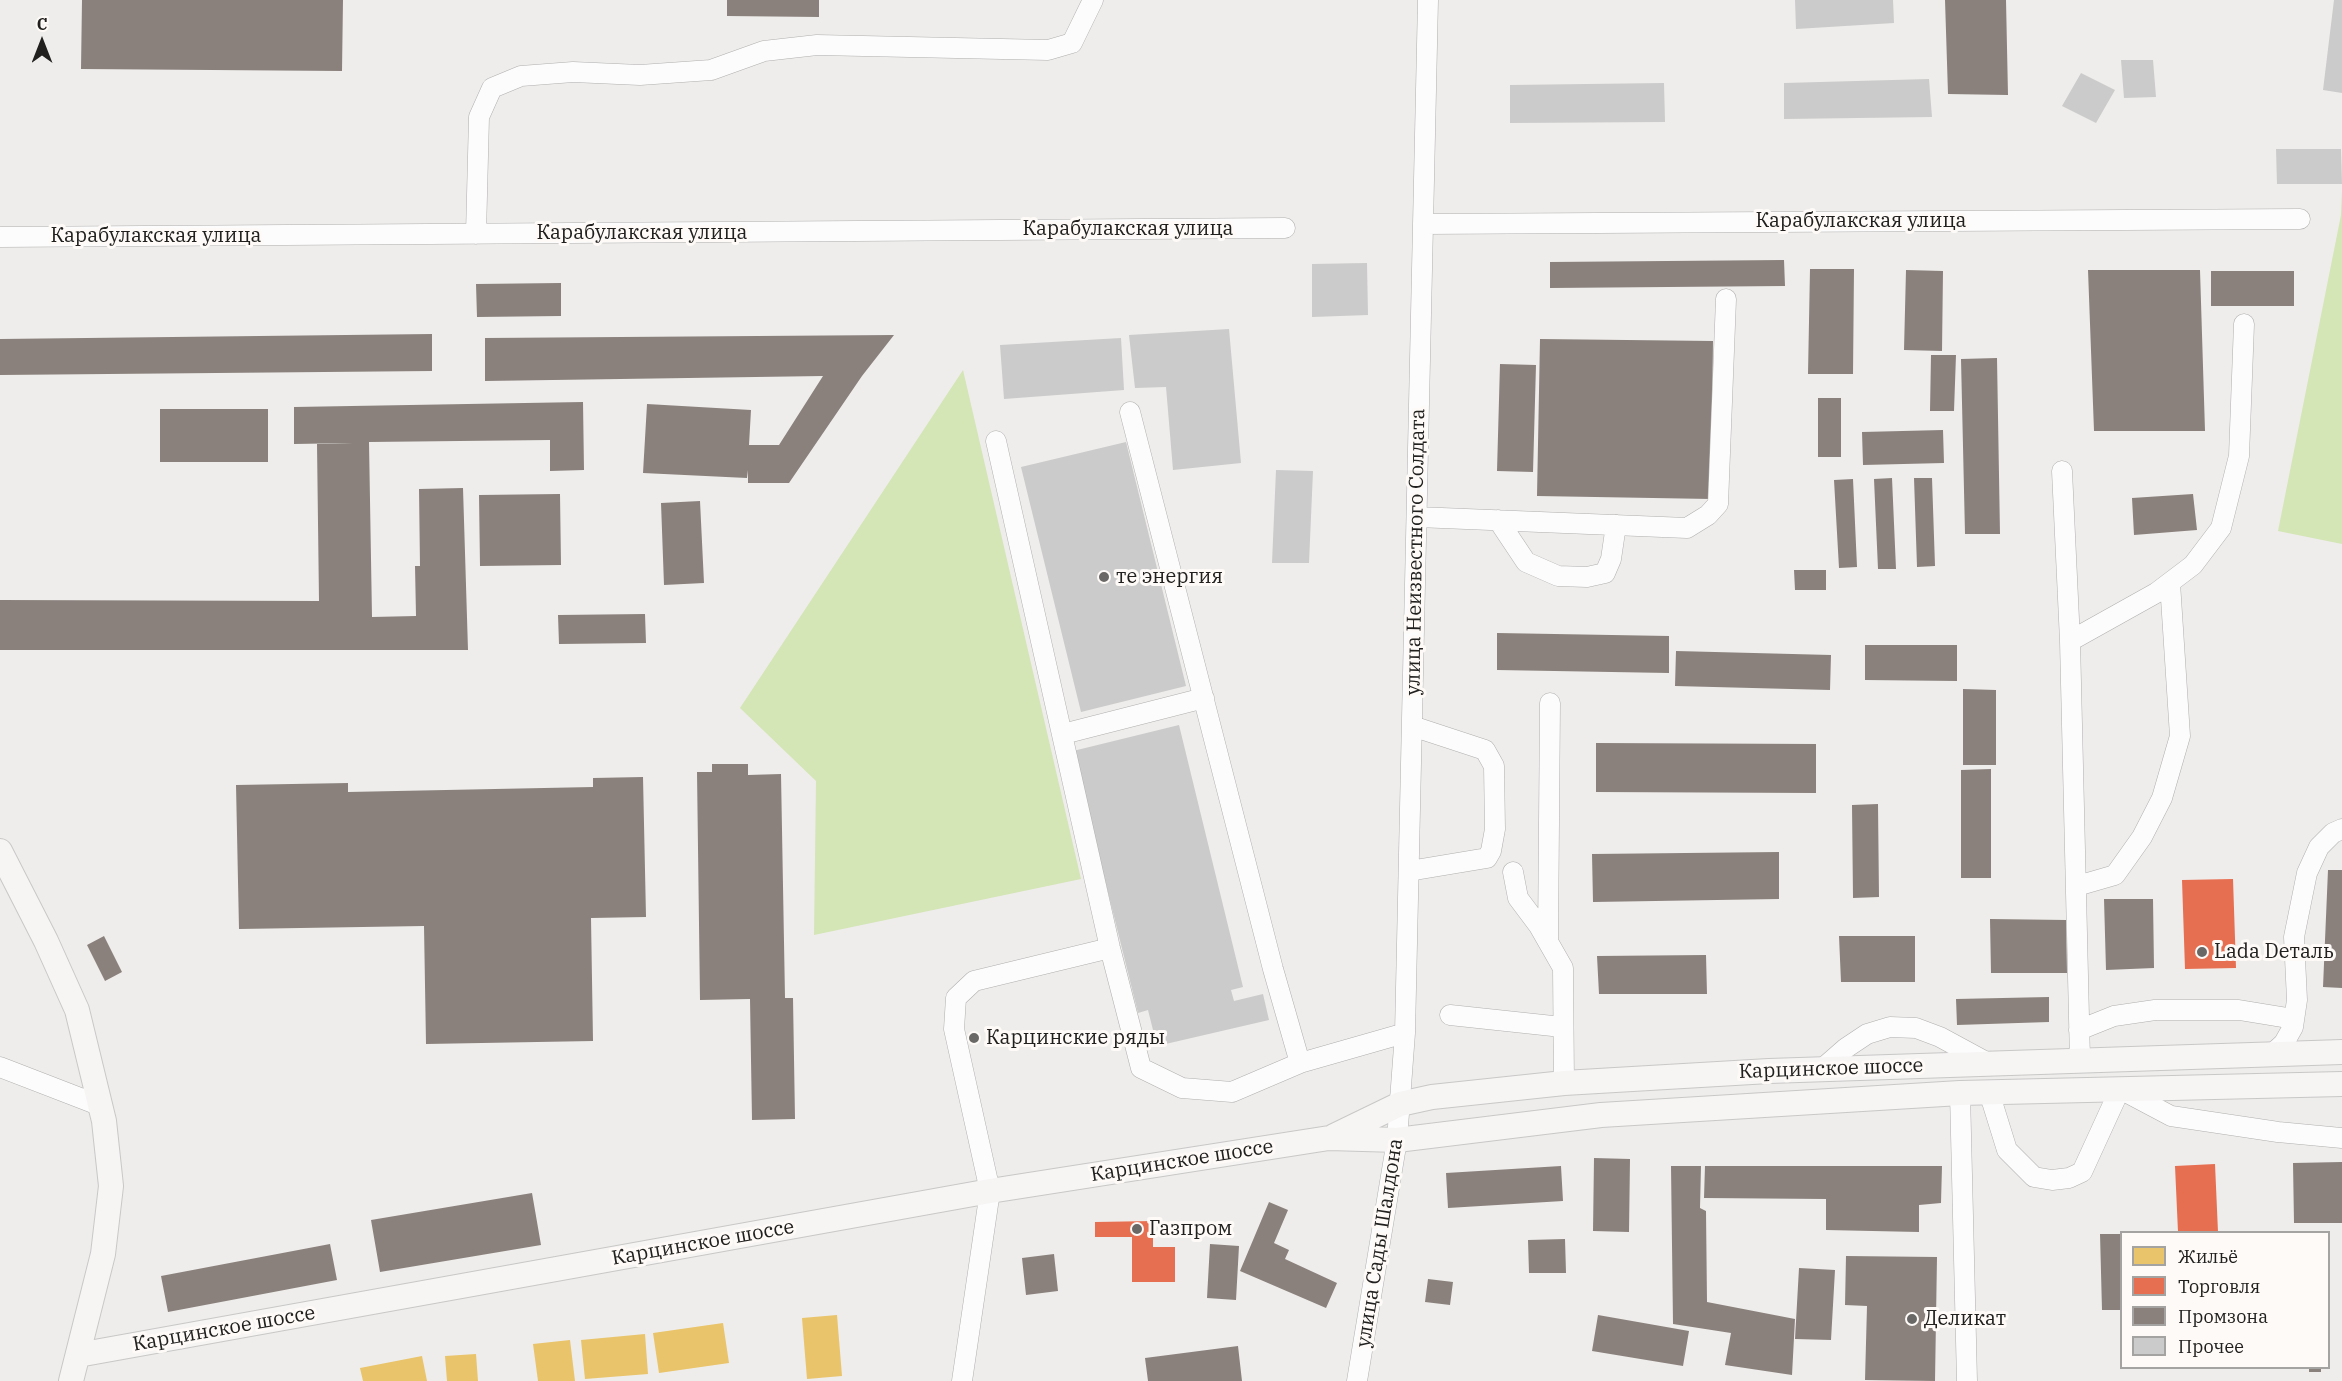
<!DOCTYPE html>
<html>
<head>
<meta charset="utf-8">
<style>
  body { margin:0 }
  #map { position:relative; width:2342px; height:1381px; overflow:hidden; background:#eeedeb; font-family:"IBM Plex Serif",serif }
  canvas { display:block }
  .legend { position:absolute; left:2120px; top:1231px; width:210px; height:138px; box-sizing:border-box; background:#fdfaf7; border:2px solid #a5a3a1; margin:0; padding:8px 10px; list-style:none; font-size:18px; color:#21201f }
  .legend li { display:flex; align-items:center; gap:12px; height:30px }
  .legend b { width:30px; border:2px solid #a5a3a1 }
  .north { position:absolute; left:12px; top:12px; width:60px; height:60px; -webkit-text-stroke:4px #fdfaf7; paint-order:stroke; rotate:0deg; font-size:16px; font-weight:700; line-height:24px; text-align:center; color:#21201f }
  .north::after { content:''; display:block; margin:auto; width:21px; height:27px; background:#21201f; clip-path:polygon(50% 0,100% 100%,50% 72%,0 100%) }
</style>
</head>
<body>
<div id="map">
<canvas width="2342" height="1381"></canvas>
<ul class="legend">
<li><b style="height:16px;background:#e9c46a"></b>Жильё</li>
<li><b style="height:16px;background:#e76f51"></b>Торговля</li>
<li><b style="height:16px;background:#8a817c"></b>Промзона</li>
<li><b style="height:16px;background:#cbcbcb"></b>Прочее</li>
</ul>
<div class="north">С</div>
</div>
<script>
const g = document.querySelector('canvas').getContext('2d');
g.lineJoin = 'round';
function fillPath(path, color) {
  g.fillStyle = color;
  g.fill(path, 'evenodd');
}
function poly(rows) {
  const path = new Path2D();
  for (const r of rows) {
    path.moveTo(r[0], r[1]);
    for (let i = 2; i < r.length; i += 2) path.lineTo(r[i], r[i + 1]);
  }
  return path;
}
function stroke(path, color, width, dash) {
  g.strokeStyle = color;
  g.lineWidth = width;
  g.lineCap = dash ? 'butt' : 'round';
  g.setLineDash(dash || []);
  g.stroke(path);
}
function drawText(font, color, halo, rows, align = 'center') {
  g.font = font + ' "IBM Plex Serif",serif';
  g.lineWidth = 6;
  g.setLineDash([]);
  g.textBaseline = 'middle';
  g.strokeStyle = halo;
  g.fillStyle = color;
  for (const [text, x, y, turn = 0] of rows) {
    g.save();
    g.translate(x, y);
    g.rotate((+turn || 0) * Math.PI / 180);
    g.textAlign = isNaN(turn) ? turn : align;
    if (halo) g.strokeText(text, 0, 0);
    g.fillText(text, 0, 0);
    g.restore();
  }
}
const green = poly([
  [2342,191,2342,544,2278,531,2341,215],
  [963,370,1081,879,814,935,816,781,740,708]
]);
const homes = poly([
  [837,1315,842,1376,807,1379,802,1318],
  [723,1323,729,1363,659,1373,653,1333],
  [645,1334,648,1374,585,1379,581,1340],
  [570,1340,575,1381,538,1381,533,1344],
  [476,1354,478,1381,447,1381,445,1356],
  [422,1356,427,1381,363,1381,360,1368]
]);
const shops = poly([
  [2233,879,2236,968,2185,969,2182,880],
  [2215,1164,2218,1232,2178,1232,2175,1166],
  [1153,1221,1153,1247,1175,1247,1175,1282,1132,1282,1132,1237,1095,1237,1095,1222]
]);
const industry = poly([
  [82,0,343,0,342,71,81,69],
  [727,0,819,0,819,17,727,16],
  [1945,0,2006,0,2008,95,1948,94],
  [1784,260,1785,286,1550,288,1550,262],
  [1810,269,1854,269,1853,374,1808,374],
  [1906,270,1943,271,1942,351,1904,350],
  [2088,270,2200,270,2205,431,2094,431],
  [2211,271,2294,271,2294,306,2211,306],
  [561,283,561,316,477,317,476,284],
  [432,334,432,371,0,375,0,339],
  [894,335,862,376,789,483,748,483,748,470,747,478,643,473,647,404,751,410,749,445,779,445,823,376,485,381,485,338],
  [1540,339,1713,341,1711,499,1537,496],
  [1931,355,1956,355,1954,411,1930,411],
  [1997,358,2000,534,1965,534,1961,359],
  [1500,364,1536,365,1533,472,1497,471],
  [1818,398,1841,398,1841,457,1818,457],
  [583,402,584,470,550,471,550,440,369,442,372,617,416,616,415,566,420,566,419,489,463,488,468,650,0,650,0,600,319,601,317,444,353,443,294,444,294,407],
  [160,409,268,409,268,462,160,462],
  [1943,430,1944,463,1863,465,1862,432],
  [1892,478,1896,569,1878,569,1874,479],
  [1914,478,1932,478,1935,566,1917,567],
  [1853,479,1857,567,1839,568,1834,480],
  [560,494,561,565,480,566,479,495],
  [2193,494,2197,530,2134,535,2132,498],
  [700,501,704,583,664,585,661,503],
  [1794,570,1826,570,1826,590,1795,590],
  [645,614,646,643,559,644,558,615],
  [1497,633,1669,636,1669,673,1497,670],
  [1865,645,1957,645,1957,681,1865,680],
  [1676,651,1831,655,1830,690,1675,686],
  [1963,689,1996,690,1996,765,1963,765],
  [1596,743,1816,744,1816,793,1596,792],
  [712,764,748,764,748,775,781,774,785,998,793,998,795,1119,752,1120,750,999,700,1000,697,772,712,772],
  [1991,769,1991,878,1961,878,1961,770],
  [643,777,646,917,591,918,593,1041,426,1044,424,926,239,929,236,785,348,783,348,792,593,787,593,778],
  [1878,804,1879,897,1853,898,1852,805],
  [1779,852,1779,899,1593,902,1592,854],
  [2328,870,2342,870,2342,988,2323,987],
  [2104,899,2153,899,2154,968,2106,970],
  [1990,919,2066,920,2067,973,1991,973],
  [104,936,122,972,105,981,87,945],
  [1839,936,1915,936,1915,982,1841,982],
  [1706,955,1707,994,1599,994,1597,956],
  [2049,997,2049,1022,1957,1025,1956,999],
  [1594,1158,1630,1159,1629,1232,1593,1231],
  [2342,1162,2342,1223,2294,1223,2293,1163],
  [1561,1166,1563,1201,1448,1208,1446,1173],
  [1671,1166,1701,1166,1700,1208,1706,1211,1707,1302,1795,1319,1792,1375,1725,1365,1731,1333,1673,1324],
  [1705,1166,1942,1166,1941,1203,1919,1205,1919,1232,1826,1230,1826,1199,1704,1198],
  [532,1193,541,1245,380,1272,371,1220],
  [1269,1202,1288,1210,1274,1243,1289,1250,1285,1259,1337,1283,1326,1308,1240,1271],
  [2100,1234,2122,1234,2122,1310,2102,1310],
  [1565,1239,1566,1273,1529,1273,1528,1240],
  [330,1244,337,1280,168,1312,161,1276],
  [1210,1244,1239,1246,1236,1300,1207,1298],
  [1054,1254,1058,1291,1026,1295,1022,1258],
  [1846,1256,1937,1257,1935,1381,1865,1380,1867,1306,1845,1305],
  [1799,1268,1835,1270,1831,1340,1795,1339],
  [1428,1279,1453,1282,1450,1305,1425,1302],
  [1598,1315,1689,1331,1683,1366,1592,1351],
  [1238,1346,1242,1381,1148,1381,1145,1358],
  [2309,1368,2321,1368,2321,1372,2309,1372]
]);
const building = poly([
  [1795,0,1893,0,1894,23,1796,29],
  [2334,0,2342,0,2342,93,2323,90],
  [2121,60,2153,60,2156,97,2124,98],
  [2081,73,2115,90,2096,123,2062,106],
  [1929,79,1932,117,1784,119,1784,83],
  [1664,83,1665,122,1510,123,1510,85],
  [2276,149,2341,149,2342,184,2277,184],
  [1367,263,1368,315,1312,317,1312,264],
  [1229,329,1241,463,1173,470,1166,387,1135,388,1129,335],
  [1121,338,1124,390,1004,399,1000,345],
  [1126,442,1186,686,1081,712,1021,467],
  [1276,470,1313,471,1309,563,1272,563],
  [1179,725,1243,987,1231,990,1234,1001,1263,994,1269,1020,1157,1046,1148,1010,1138,1013,1073,751]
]);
const minor = poly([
  [1423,224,2300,219],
  [476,234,479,117,492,88,521,76,573,72,640,75,711,70,764,51,817,45,1048,50,1072,43,1093,0],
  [0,237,1285,228],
  [1130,412,1273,969,1300,1063],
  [996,441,1110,948,1141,1068,1182,1088,1232,1092,1300,1063,1405,1033],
  [2062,471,2070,641,2080,1060],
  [1417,517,1687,528,1708,515,1718,504,1726,299],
  [1498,520,1526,562,1558,576,1587,577,1605,573,1611,559,1616,525],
  [2070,641,2156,593,2193,565,2221,528,2239,456,2244,324],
  [1063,734,1204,698],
  [1409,871,1487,858,1491,851,1495,829,1494,766,1485,750,1412,726],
  [1513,872,1518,898,1539,926,1563,968,1564,1083],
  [2077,886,2115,875,2142,837,2162,798,2180,736,2170,583],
  [1548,941,1550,703],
  [1450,1015,1562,1027],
  [2079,1030,2114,1016,2155,1010,2239,1010,2294,1019],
  [2272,1054,2284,1043,2293,1027,2297,1000,2294,937,2307,873,2319,847,2333,833,2342,829],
  [0,1067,101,1106],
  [1822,1069,1846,1048,1867,1034,1890,1027,1916,1028,1940,1037,1988,1063],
  [1989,1092,2007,1150,2034,1177,2052,1180,2069,1178,2082,1172,2120,1089,2171,1116,2278,1132,2342,1138],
  [1960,1093,1967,1381],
  [962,1381,990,1191,954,1029,956,998,974,981,1110,948],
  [1357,1381,1397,1140,1405,1033,1428,0]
]);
const major = poly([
  [0,851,46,941,77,1010,104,1121,111,1186,103,1254,71,1381],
  [1334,1136,1400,1104,1432,1097,1564,1083,1769,1071,2342,1052],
  [78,1355,990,1191,1329,1138,1397,1140,1601,1115,1960,1093,2342,1084]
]);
const markers = [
  [1104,577,6,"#696866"],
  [2202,952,6,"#696866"],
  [974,1038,6,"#696866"],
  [1137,1229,6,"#696866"],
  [1912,1319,6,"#696866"]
];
const streetNames = [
  ["Карабулакская улица",1861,221],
  ["Карабулакская улица",1128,229],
  ["Карабулакская улица",642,233],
  ["Карабулакская улица",156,236],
  ["улица Неизвестного Солдата",1416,552,-89],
  ["Карцинское шоссе",1831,1069,-2],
  ["Карцинское шоссе",1182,1161,-9],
  ["Карцинское шоссе",703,1243,-10],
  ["улица Сады Шалдона",1380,1243,-81],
  ["Карцинское шоссе",224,1329,-10]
];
const poiNames = [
  ["те энергия",1116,577],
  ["Lada Dеталь",2214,952],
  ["Карцинские ряды",986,1038],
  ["Газпром",1149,1229],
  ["Деликат",1924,1319]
];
fillPath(green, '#d4e5b6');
fillPath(homes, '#e9c46a');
fillPath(shops, '#e76f51');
fillPath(industry, '#8a817c');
fillPath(building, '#cbcbcb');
stroke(minor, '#b0afae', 21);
stroke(major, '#c8c8c7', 26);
stroke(minor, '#fcfcfc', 20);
stroke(major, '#f7f4f4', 24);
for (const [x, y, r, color] of markers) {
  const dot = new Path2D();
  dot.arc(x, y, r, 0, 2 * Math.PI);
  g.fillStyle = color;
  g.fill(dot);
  stroke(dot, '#fdfaf7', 2);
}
drawText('20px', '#21201f', '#fdfaf7', streetNames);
drawText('20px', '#21201f', '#fdfaf7', poiNames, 'left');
</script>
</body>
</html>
